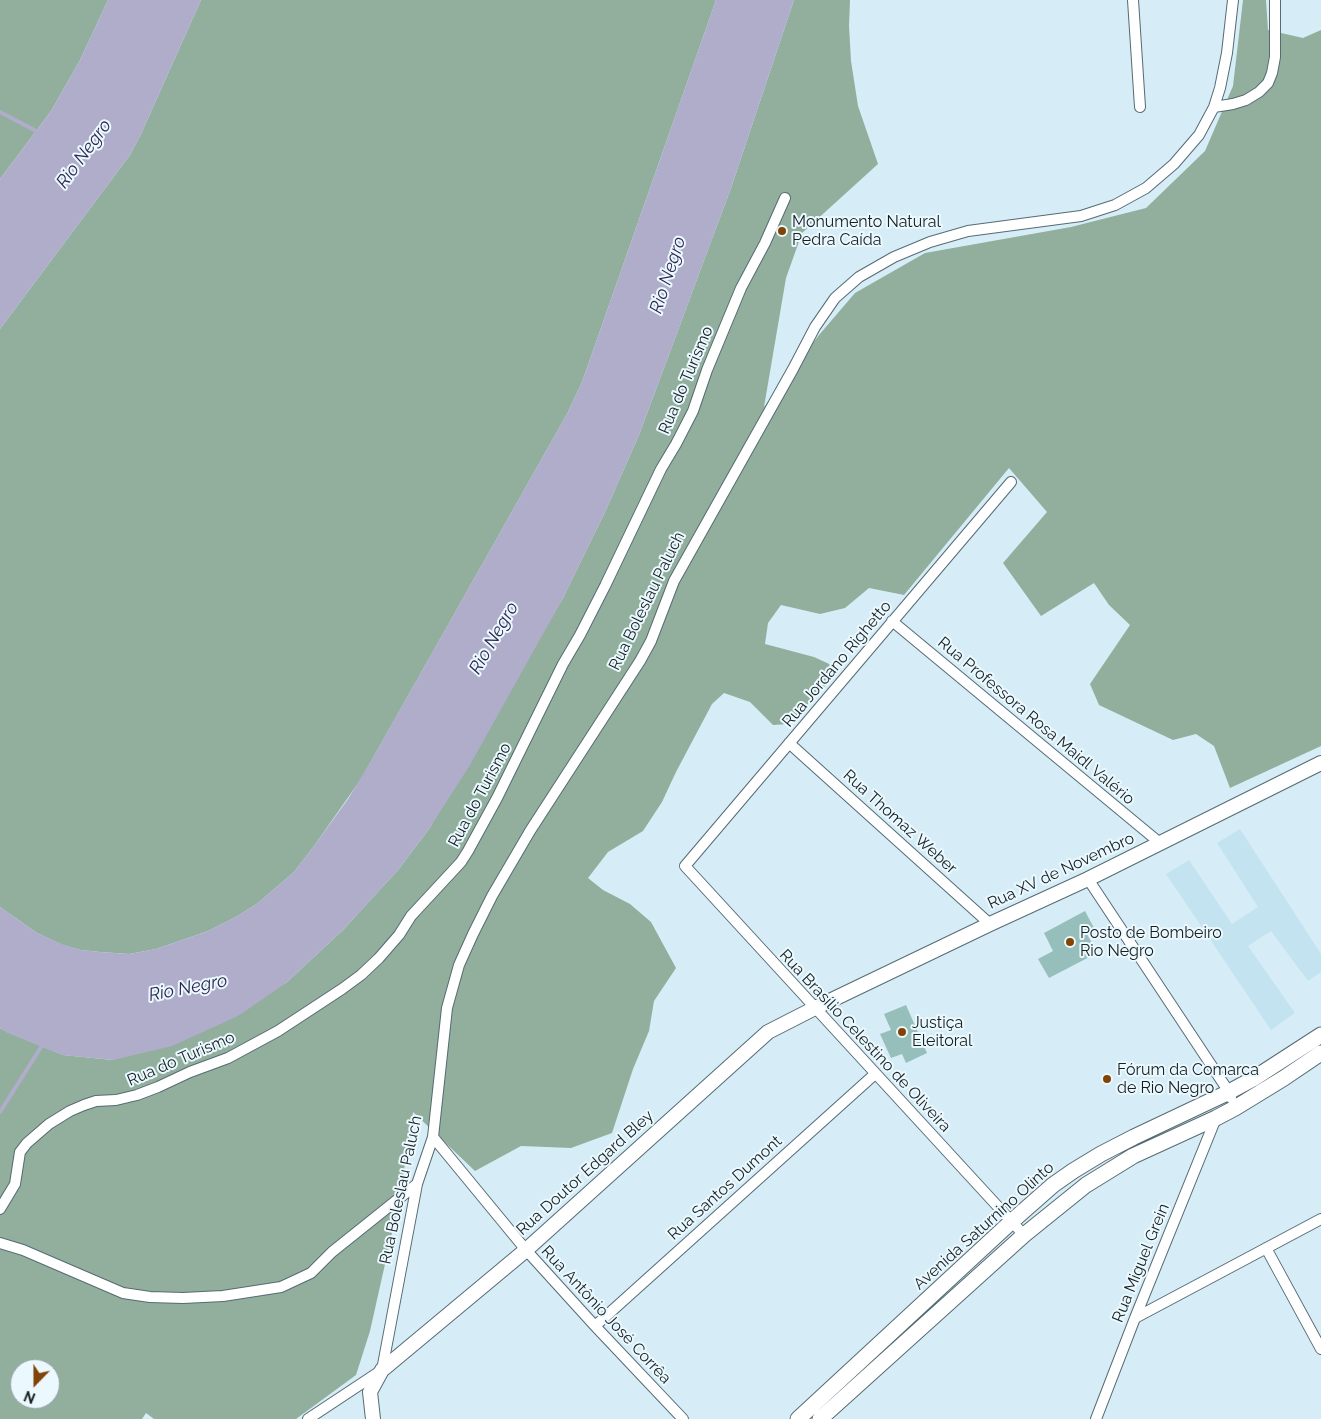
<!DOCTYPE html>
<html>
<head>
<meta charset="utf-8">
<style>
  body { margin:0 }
  #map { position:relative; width:1321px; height:1419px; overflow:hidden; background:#d6edf7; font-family:Raleway,sans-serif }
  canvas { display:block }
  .north { position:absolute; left:10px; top:1359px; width:50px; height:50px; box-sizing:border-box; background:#ebf9ff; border:1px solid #96a2a7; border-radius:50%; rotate:202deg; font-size:14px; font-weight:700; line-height:20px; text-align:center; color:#161f22 }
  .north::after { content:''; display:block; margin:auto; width:18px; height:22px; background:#824406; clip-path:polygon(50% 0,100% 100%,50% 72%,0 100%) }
</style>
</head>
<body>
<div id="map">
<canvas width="1321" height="1419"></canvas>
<div class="north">N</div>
</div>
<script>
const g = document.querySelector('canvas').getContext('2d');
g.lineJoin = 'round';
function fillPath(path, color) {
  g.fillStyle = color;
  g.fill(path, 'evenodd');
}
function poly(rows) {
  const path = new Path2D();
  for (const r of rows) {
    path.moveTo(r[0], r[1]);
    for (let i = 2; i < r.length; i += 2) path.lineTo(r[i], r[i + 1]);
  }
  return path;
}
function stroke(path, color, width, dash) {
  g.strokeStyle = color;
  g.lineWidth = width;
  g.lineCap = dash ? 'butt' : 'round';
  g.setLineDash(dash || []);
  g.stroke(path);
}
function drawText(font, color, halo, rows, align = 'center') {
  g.font = font + ' Raleway,sans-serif';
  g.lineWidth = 4;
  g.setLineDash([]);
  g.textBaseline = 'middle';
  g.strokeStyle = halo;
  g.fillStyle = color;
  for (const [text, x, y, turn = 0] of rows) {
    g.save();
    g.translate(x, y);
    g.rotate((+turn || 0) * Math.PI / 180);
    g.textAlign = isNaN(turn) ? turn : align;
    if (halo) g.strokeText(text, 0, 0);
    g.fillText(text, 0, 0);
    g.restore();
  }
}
const built = poly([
  [1240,829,1321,954,1321,972,1308,981,1271,931,1248,946,1295,1013,1271,1030,1166,874,1189,860,1232,924,1258,907,1217,843]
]);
const forest = poly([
  [0,0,108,0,79,62,51,111,0,179],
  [201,0,716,0,582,382,567,414,361,779,314,846,294,872,258,903,236,917,208,931,156,949,129,954,100,952,81,950,63,945,37,933,0,907,0,329,130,155,141,134],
  [794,0,850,0,849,26,851,61,858,106,878,164,802,233,786,278,764,407,819,335,855,293,925,253,1071,227,1146,208,1205,151,1233,86,1243,0,1266,0,1268,30,1303,38,1321,30,1321,746,1230,788,1214,746,1196,734,1173,740,1099,705,1090,684,1130,625,1109,605,1094,583,1041,616,1003,563,1047,512,1009,468,904,595,869,588,845,608,820,614,781,605,768,623,765,644,814,657,838,668,825,686,789,724,773,725,750,702,724,693,712,704,676,772,662,802,643,831,608,852,588,878,603,890,630,904,651,922,676,968,654,1001,649,1031,633,1069,612,1133,571,1148,521,1146,475,1171,413,1112,401,1189,394,1224,370,1331,356,1375,296,1419,154,1419,146,1413,142,1419,0,1419,0,1028,7,1032,63,1055,113,1060,286,983,343,930,398,870,429,829,563,598,605,512,639,435,731,188],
  [20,1369,50,1369,50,1399,20,1399]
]);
const water = poly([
  [108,0,201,0,141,134,130,155,0,329,0,179,51,111,79,62],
  [716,0,794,0,731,188,639,435,605,512,563,598,470,765,429,829,398,870,343,930,286,983,238,1016,172,1046,113,1060,62,1055,6,1032,0,1028,0,907,37,933,64,945,81,950,100,952,129,954,156,949,208,931,236,917,258,903,294,872,314,846,348,799,371,761,567,414,582,382]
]);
const stream = poly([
  [0,112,40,133],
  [0,1112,43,1044]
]);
const building = poly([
  [1085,911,1095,930,1087,934,1097,953,1049,978,1038,959,1053,951,1044,933],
  [906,1005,927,1053,906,1063,902,1054,891,1058,880,1034,891,1030,884,1014]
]);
const minor = poly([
  [1133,0,1140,107],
  [1214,107,1233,104,1246,100,1259,92,1268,83,1272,73,1275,57,1275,0],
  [1011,482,685,866,1024,1235],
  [892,621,1160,843],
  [789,743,990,924],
  [1088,879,1229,1092,1231,1098],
  [433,1137,526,1250,595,1326,683,1419],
  [0,1209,15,1184,20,1152,27,1143,49,1124,70,1111,84,1105,96,1101,116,1100,137,1095,158,1087,190,1072,228,1058,278,1031,342,989,361,975,379,958,399,935,411,916,461,862,468,851,497,798,563,664,580,635,605,586,661,469,676,444,693,411,707,370,741,288,765,243,785,198],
  [0,1243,23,1250,123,1293,150,1297,183,1298,223,1296,281,1287,311,1273,332,1252,417,1184],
  [1266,1248,1321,1349],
  [1135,1318,1321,1219],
  [595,1326,875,1074],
  [308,1419,382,1370,417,1184,433,1137,447,1008,459,965,473,934,492,896,530,831,640,661,651,641,674,581,793,369,815,327,835,298,859,277,894,257,930,242,968,231,1081,216,1115,205,1146,188,1174,164,1199,135,1214,107,1220,88,1227,53,1233,0],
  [1096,1419,1135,1318,1216,1118]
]);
const tertiary = poly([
  [373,1419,370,1392,382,1370,526,1250,768,1032,815,1008,990,924,1088,879,1321,763]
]);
const secondary = poly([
  [798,1419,1011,1222,1053,1185,1073,1171,1101,1154,1134,1137,1225,1094,1253,1079,1321,1035],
  [820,1419,1024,1235,1086,1185,1133,1156,1216,1118,1235,1108,1284,1078,1321,1053]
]);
const markers = [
  [782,231,5,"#824406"],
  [1070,942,5,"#824406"],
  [902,1032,5,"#824406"],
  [1107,1079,5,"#824406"]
];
const poiNames = [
  ["Monumento Natural",792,222],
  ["Pedra Caída",792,240],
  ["Posto de Bombeiro",1080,933],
  ["Rio Negro",1080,951],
  ["Justiça",912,1023],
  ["Eleitoral",912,1041],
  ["Fórum da Comarca",1117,1070],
  ["de Rio Negro",1117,1088]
];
const streetNames = [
  ["Rua do Turismo",686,380,-67],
  ["Rua Boleslau Paluch",647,601,-64],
  ["Rua Jordano Righetto",837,664,-50],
  ["Rua Professora Rosa Maidl Valério",1036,721,40],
  ["Rua do Turismo",480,795,-62],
  ["Rua Thomaz Weber",900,822,42],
  ["Rua XV de Novembro",1061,871,-25],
  ["Rua Brasílio Celestino de Oliveira",865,1041,47],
  ["Rua do Turismo",181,1059,-23],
  ["Rua Doutor Edgard Bley",585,1173,-42],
  ["Rua Santos Dumont",725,1188,-42],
  ["Rua Boleslau Paluch",401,1190,-78],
  ["Avenida Saturnino Olinto",984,1226,-42],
  ["Rua Miguel Grein",1141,1263,-68],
  ["Rua Antônio José Corrêa",606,1315,47]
];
const waterNames = [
  ["Rio Negro",84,154,-54],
  ["Rio Negro",668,275,-72],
  ["Rio Negro",494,638,-60],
  ["Rio Negro",188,988,-11]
];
fillPath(built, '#c3e3f0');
fillPath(forest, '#91af9c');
fillPath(water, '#b0adcb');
stroke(stream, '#b0adcb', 4);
fillPath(building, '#96bebb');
stroke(minor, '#566b73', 12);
stroke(tertiary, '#566b73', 16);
stroke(secondary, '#566b73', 17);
stroke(minor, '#fff', 10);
stroke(tertiary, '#fff', 14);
stroke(secondary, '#fff', 15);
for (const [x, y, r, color] of markers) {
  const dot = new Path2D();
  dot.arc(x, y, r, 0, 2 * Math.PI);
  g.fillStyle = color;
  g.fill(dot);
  stroke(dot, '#ebf9ff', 2);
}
drawText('16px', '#161f22', '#ebf9ff', poiNames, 'left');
drawText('16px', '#161f22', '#ebf9ff', streetNames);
drawText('italic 18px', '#2e264f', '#ebf9ff', waterNames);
</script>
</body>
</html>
